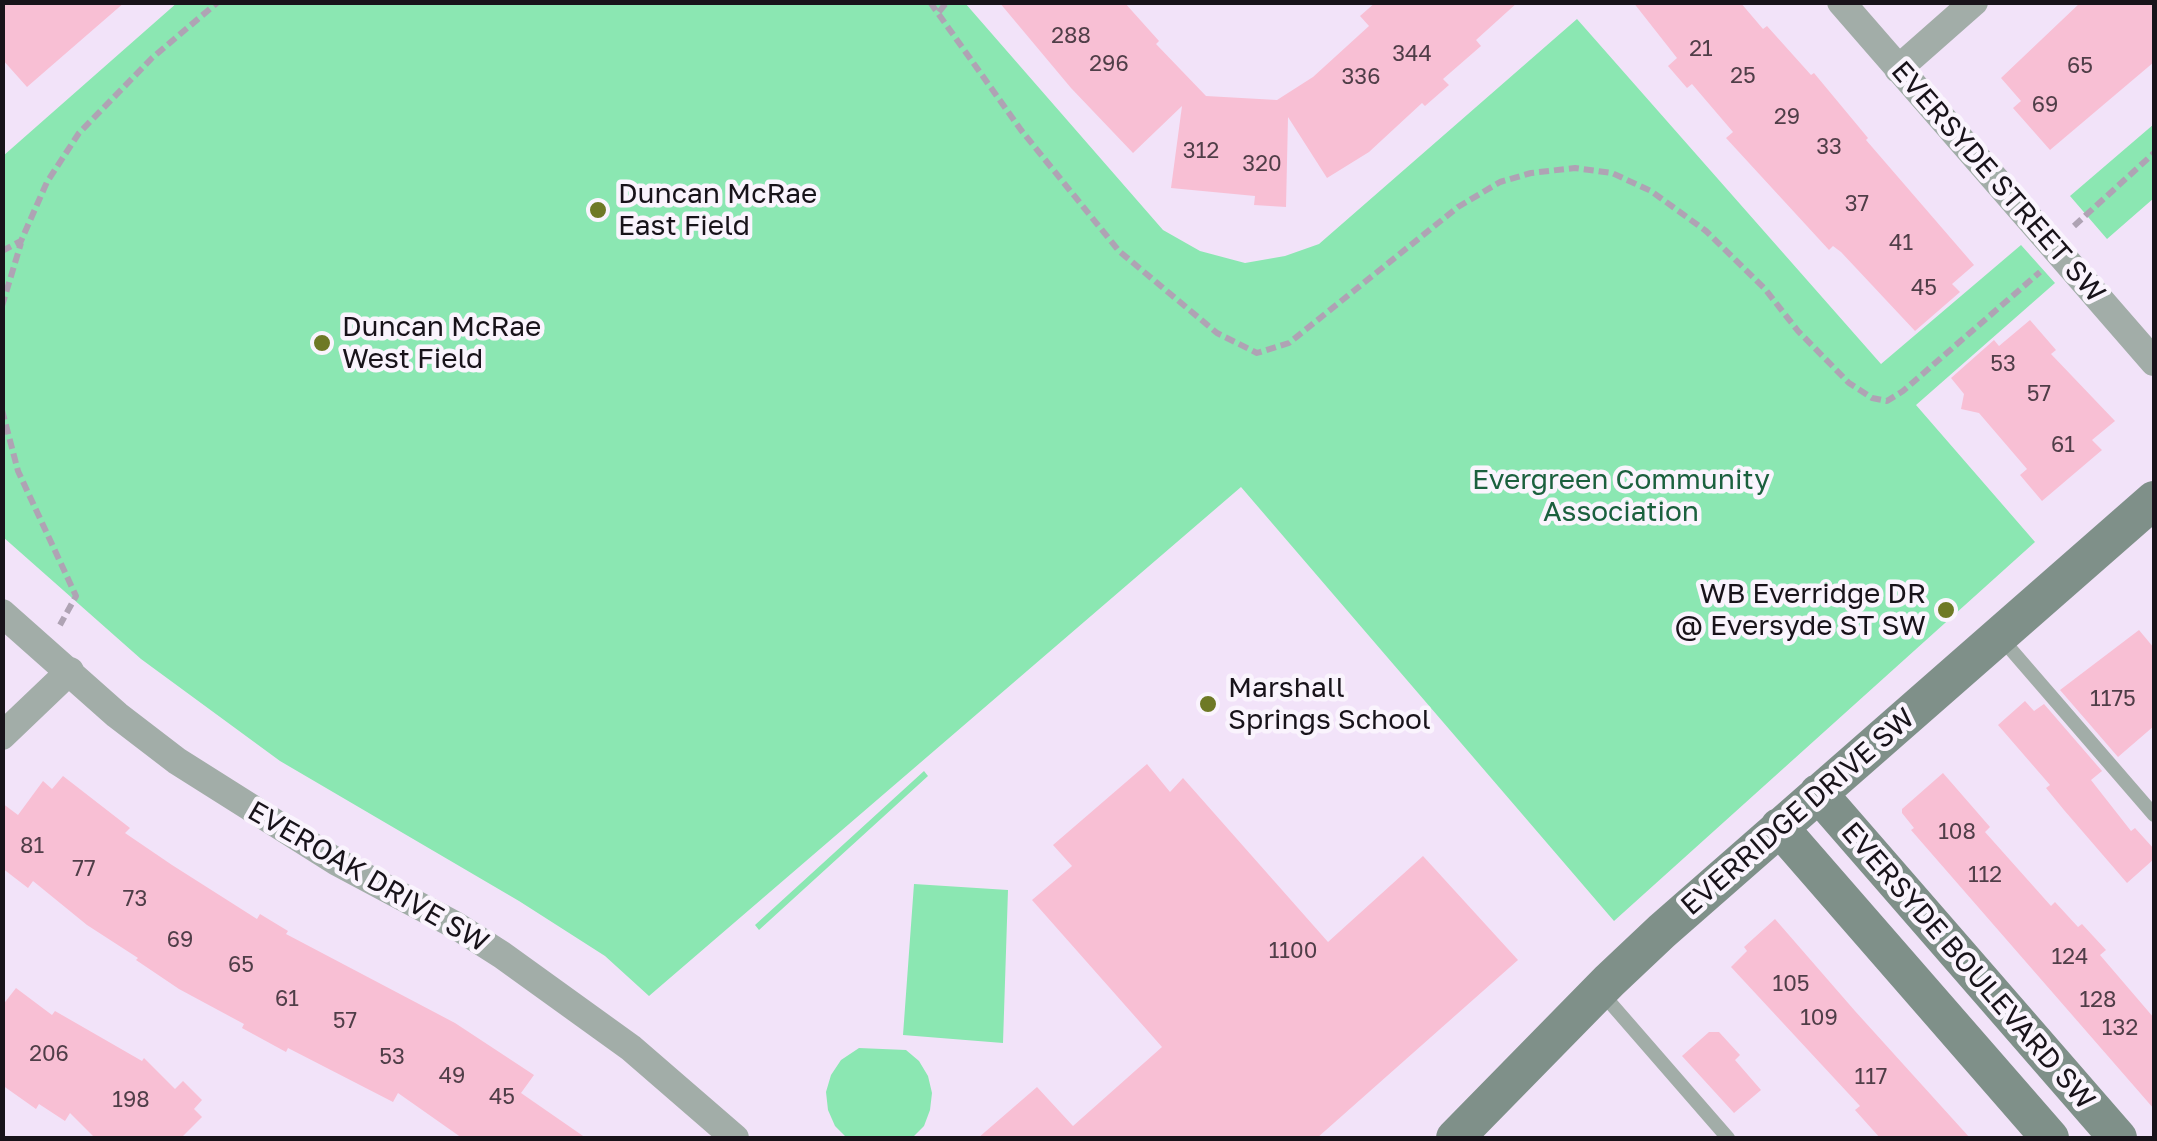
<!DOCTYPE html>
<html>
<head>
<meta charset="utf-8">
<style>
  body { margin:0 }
  #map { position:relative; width:2157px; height:1141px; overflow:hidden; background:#f2e3f9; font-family:"Golos Text",sans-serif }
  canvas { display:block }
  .frame { position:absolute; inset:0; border:5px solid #18131a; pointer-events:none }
</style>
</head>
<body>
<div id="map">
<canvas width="2157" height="1141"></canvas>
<div class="frame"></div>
</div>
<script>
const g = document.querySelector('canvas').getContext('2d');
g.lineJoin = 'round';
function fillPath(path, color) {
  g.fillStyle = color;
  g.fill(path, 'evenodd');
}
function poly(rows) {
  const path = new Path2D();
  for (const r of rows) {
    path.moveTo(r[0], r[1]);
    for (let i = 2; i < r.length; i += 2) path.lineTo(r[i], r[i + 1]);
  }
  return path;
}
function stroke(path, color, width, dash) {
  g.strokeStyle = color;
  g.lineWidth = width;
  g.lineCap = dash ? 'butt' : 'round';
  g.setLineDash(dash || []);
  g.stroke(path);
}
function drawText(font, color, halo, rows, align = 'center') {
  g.font = font + ' "Golos Text",sans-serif';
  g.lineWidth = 9;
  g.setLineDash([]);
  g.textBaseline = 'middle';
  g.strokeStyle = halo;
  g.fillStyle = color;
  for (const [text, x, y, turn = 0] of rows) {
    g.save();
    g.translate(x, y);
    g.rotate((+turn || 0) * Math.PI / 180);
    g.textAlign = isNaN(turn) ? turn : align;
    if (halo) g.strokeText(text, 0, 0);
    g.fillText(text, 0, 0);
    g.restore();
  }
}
const green = poly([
  [178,2,965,3,1163,230,1200,251,1245,263,1285,256,1319,244,1577,19,1881,364,2021,245,2055,283,1916,405,2035,542,1614,921,1241,487,649,996,605,956,519,901,280,761,141,659,3,537,3,156],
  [2154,124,2154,198,2107,239,2070,196],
  [924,771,928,776,759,930,755,925],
  [914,884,1008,890,1003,1043,903,1035],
  [859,1048,906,1050,919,1061,928,1076,932,1093,930,1110,924,1126,912,1138,847,1138,835,1126,828,1110,826,1092,831,1075,841,1060]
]);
const building = poly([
  [2,2,125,2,27,87,2,59],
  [999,2,1124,2,1159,41,1156,44,1206,96,1277,100,1313,77,1369,26,1360,16,1376,2,1518,2,1476,40,1481,46,1443,79,1449,85,1425,106,1422,103,1369,152,1327,178,1288,117,1286,207,1254,205,1255,196,1171,188,1182,106,1133,153,1071,88],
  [1633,2,1740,2,1763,29,1767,26,1811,75,1814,73,1868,138,1866,140,1974,265,1952,284,1960,292,1915,331,1841,252,1833,246,1829,250,1726,138,1733,132,1692,84,1687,88,1668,66,1677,58],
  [2081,2,2154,2,2154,62,2050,150,2013,108,2021,101,2001,78],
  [2030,320,2056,350,2051,354,2115,421,2092,440,2102,450,2042,501,2020,475,2027,469,1979,413,1961,409,1964,394,1951,378,1994,340,1999,346],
  [2139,630,2154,648,2154,726,2118,757,2060,690],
  [2025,701,2034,711,2044,704,2102,771,2091,780,2131,831,2135,828,2154,849,2154,859,2127,883,2064,810,2046,788,2050,785,1998,725],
  [1147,764,1170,792,1183,778,1328,942,1423,856,1518,960,1317,1138,978,1138,1037,1087,1073,1126,1162,1047,1032,900,1072,866,1053,845],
  [1943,773,1990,827,1985,832,2051,906,2055,902,2078,927,2082,924,2106,950,2100,955,2154,1018,2154,1109,1911,830,1914,828,1902,813,1902,809],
  [63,776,130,828,125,833,172,865,257,919,260,914,288,931,286,934,455,1023,534,1075,521,1093,586,1138,462,1138,398,1093,393,1102,288,1048,286,1052,242,1028,244,1024,179,989,136,960,138,958,87,925,33,881,28,888,2,868,2,803,18,815,43,781,52,789],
  [1775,919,1855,1011,1970,1138,1880,1138,1855,1110,1860,1106,1731,967,1747,951,1744,947],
  [16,988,52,1015,55,1011,142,1061,144,1058,175,1089,183,1081,202,1100,194,1109,202,1117,181,1138,95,1138,70,1113,65,1121,39,1104,36,1109,2,1085,2,1006],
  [1709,1032,1719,1032,1740,1055,1735,1060,1761,1090,1734,1113,1682,1056]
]);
const path = poly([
  [930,2,1021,130,1119,251,1217,333,1257,353,1289,343,1458,207,1500,182,1531,173,1575,168,1612,173,1651,191,1706,231,1765,289,1798,331,1849,383,1872,398,1887,401,1903,391,2040,272],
  [939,12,947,2],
  [2074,226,2154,153],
  [2,251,21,241,47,182,79,133,152,58,218,2],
  [2,306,21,243],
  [2,410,18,471,76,596,60,625]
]);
const lane = poly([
  [2001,638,2154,815],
  [1600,991,1728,1138]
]);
const street = poly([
  [1841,2,2154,362],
  [1898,69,1974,2],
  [2,613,117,715,177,761,337,862,455,925,502,955,631,1048,735,1138],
  [2,736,70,671]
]);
const secondary = poly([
  [1818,793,2118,1138],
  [1779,827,2050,1138],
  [1455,1138,1609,981,1662,931,2154,500]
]);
const markers = [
  [598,210,10,"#6e7925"],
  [322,343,10,"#6e7925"],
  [1946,610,10,"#6e7925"],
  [1208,704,10,"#6e7925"]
];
const numberNames = [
  ["288",1071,36],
  ["21",1701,49],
  ["344",1412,54],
  ["296",1109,64],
  ["65",2080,66],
  ["25",1743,76],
  ["336",1361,77],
  ["69",2045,105],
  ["29",1787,117],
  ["33",1829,147],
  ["312",1201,151],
  ["320",1262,164],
  ["37",1857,204],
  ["41",1901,243],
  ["45",1924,288],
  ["53",2003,364],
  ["57",2039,394],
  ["61",2063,445],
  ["1175",2113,699],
  ["108",1957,832],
  ["81",32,846],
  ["77",84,869],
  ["112",1985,875],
  ["73",135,899],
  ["69",180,940],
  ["1100",1293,951],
  ["124",2070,957],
  ["65",241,965],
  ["105",1791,984],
  ["61",287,999],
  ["128",2098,1000],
  ["109",1819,1018],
  ["57",345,1021],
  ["132",2120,1028],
  ["206",49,1054],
  ["53",392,1057],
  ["49",452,1076],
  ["117",1871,1077],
  ["45",502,1097],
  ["198",131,1100]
];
const streetNames = [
  ["EVERSYDE STREET SW",1998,182,49],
  ["EVERRIDGE DRIVE SW",1798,812,-41],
  ["EVEROAK DRIVE SW",368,877,30],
  ["EVERSYDE BOULEVARD SW",1968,966,49]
];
const poiNames = [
  ["Duncan McRae",618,194],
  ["East Field",618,226],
  ["Duncan McRae",342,327],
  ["West Field",342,359],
  ["WB Everridge DR",1926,594,"right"],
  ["@ Eversyde ST SW",1926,626,"right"],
  ["Marshall",1228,688],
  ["Springs School",1228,720]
];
const parkNames = [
  ["Evergreen Community",1621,480],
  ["Association",1621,512]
];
fillPath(green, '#8be7b2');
fillPath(building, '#f8bfd4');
stroke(path, '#afa3b4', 6, [10, 5]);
stroke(lane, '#a2ada8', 14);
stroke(street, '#a2ada8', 28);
stroke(secondary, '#7f9089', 38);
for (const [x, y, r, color] of markers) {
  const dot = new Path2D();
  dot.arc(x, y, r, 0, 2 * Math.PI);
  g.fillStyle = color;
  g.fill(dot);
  stroke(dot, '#faf4fd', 4);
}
drawText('22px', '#503e48', null, numberNames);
drawText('28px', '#18131a', '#faf4fd', streetNames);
drawText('28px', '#18131a', '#faf4fd', poiNames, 'left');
drawText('28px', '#1b603e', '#faf4fd', parkNames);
</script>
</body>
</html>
